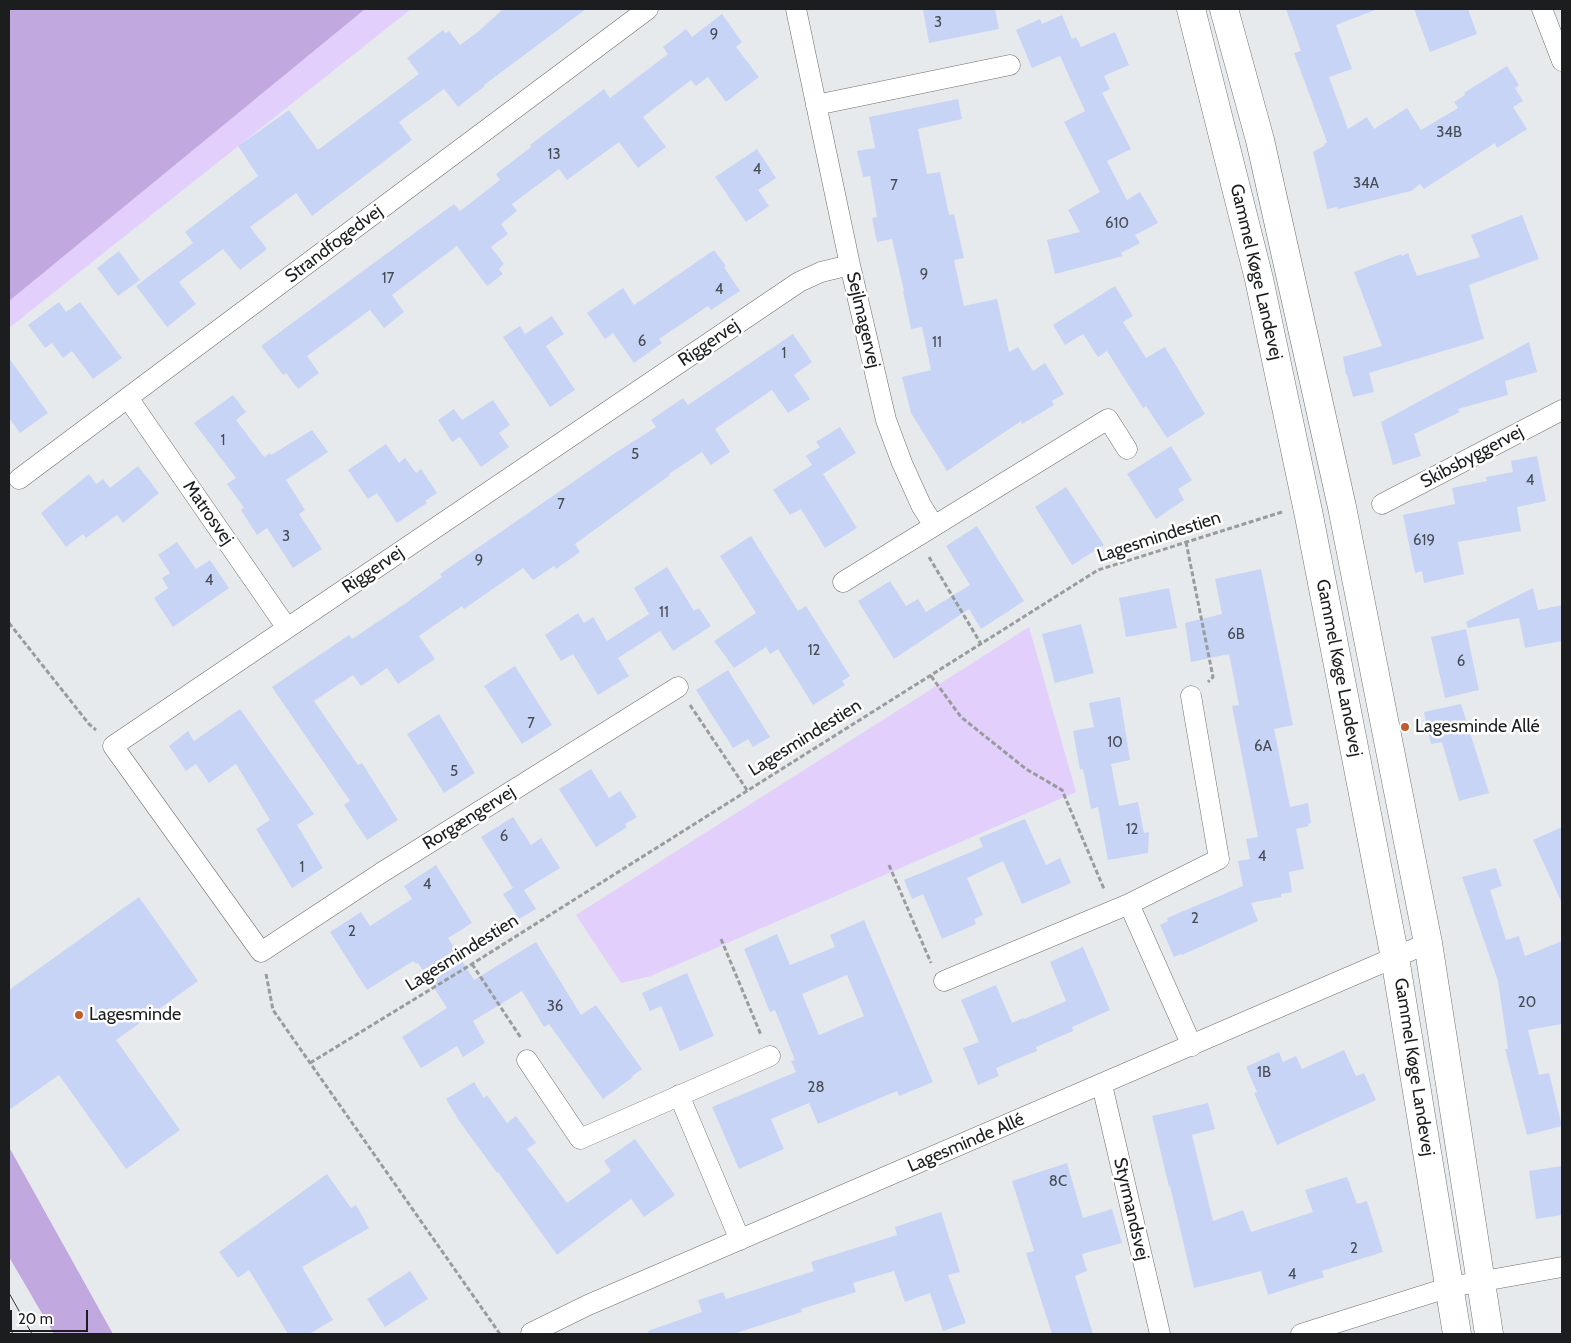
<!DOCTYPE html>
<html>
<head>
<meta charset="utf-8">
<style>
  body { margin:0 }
  #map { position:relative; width:1571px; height:1343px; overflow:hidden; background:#e7eaec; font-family:Cabin,sans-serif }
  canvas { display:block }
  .frame { position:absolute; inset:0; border:10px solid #1c1d1e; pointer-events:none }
  .scale { position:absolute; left:10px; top:1310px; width:78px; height:22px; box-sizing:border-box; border:2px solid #1c1d1e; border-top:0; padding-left:6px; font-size:15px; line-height:18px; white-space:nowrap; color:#1c1d1e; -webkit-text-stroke:4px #fff; paint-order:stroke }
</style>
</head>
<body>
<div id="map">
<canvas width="1571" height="1343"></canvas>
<div class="frame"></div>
<div class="scale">20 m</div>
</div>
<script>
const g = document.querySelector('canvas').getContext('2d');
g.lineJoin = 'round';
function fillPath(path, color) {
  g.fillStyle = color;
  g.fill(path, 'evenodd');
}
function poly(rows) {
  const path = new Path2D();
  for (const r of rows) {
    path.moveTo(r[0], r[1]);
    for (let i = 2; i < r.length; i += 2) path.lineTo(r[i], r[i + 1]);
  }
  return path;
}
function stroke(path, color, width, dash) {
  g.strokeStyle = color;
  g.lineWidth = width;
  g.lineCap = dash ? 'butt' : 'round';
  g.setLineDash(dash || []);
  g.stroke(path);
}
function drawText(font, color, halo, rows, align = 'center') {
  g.font = font + ' Cabin,sans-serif';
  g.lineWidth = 5;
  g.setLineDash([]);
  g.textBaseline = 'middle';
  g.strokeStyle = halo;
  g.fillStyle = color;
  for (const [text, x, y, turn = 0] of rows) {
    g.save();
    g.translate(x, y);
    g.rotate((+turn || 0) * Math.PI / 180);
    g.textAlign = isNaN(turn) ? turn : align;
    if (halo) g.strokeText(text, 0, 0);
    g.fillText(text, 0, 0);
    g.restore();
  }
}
const green = poly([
  [9,9,411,9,9,328],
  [1029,627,1076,792,651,976,621,983,576,915]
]);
const forest = poly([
  [9,9,365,9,9,301],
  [9,1147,113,1334,54,1334,9,1257]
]);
const building = poly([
  [503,9,586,9,484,85,485,86,458,107,444,89,399,122,412,140,312,216,296,193,250,227,267,249,240,270,223,249,179,282,196,304,167,327,136,286,193,243,185,232,258,176,238,146,289,110,318,150,419,74,407,58,443,30,445,33,449,31,460,45,479,31],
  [923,9,995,9,999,29,929,43],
  [1286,9,1374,9,1375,10,1336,25,1352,69,1329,77,1348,129,1367,117,1374,129,1407,108,1421,130,1458,108,1454,102,1465,95,1464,93,1507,66,1519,85,1515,88,1523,101,1513,107,1527,129,1497,148,1495,143,1424,189,1420,184,1411,191,1338,209,1337,207,1327,209,1313,152,1325,145,1324,144,1327,142,1294,53,1301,51],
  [1414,9,1468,9,1477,34,1430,52],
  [722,14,742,42,736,47,759,77,726,102,708,77,696,86,691,80,643,117,666,147,638,168,619,142,567,180,559,169,512,204,517,211,501,224,508,234,491,247,504,264,499,269,503,274,487,286,457,246,392,295,404,312,384,328,370,310,307,356,319,373,298,389,286,373,283,375,261,346,454,204,460,211,500,180,496,174,531,147,530,145,604,89,610,98,668,54,663,47,686,29,692,37],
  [1062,15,1072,39,1076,37,1081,47,1115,32,1129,65,1104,76,1110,89,1102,93,1131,149,1107,161,1127,200,1140,192,1158,223,1135,235,1140,243,1121,253,1123,256,1055,274,1047,240,1080,232,1068,210,1100,192,1064,122,1085,111,1060,56,1032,68,1016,30,1040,19,1042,24],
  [958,99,962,119,918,129,927,174,940,172,949,215,954,214,964,258,954,260,964,306,997,299,1009,352,1018,347,1033,371,1045,363,1064,394,1052,401,1054,405,1022,424,1021,421,947,471,911,413,902,377,931,370,922,327,911,329,903,291,904,291,892,239,877,242,872,218,877,217,870,176,863,177,857,151,875,148,869,117],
  [757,149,776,178,758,190,769,206,746,222,715,177],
  [1522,215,1539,259,1469,285,1484,339,1369,373,1374,392,1353,397,1347,375,1346,375,1343,357,1382,346,1354,272,1401,254,1402,256,1408,253,1417,276,1480,257,1471,235],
  [714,250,726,266,724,267,740,291,711,310,708,306,659,339,662,343,634,363,613,333,605,339,587,313,623,288,634,305],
  [119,251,140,280,118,296,97,268],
  [1115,286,1133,316,1123,322,1146,358,1165,347,1205,414,1167,438,1146,406,1143,408,1107,351,1098,357,1083,334,1065,345,1053,325],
  [59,302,66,312,80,302,122,358,93,379,72,351,63,358,52,343,45,348,28,325],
  [552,316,564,334,546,346,575,390,550,407,503,337,520,326,525,334],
  [793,334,812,362,794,375,810,399,788,413,772,390,715,429,730,452,711,465,702,452,669,474,670,475,575,544,580,552,556,569,554,566,533,580,523,568,464,609,462,606,419,636,435,659,398,684,387,668,361,686,353,675,314,701,358,765,362,763,398,820,367,840,344,805,350,801,272,687,349,635,352,639,403,605,442,577,440,574,612,455,656,427,651,420,683,398,688,405],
  [1529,342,1537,372,1505,381,1508,395,1458,409,1460,412,1414,434,1421,456,1393,465,1381,422],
  [9,358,48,413,20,433,9,418],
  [233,395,246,412,236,420,264,457,270,453,271,455,312,430,328,452,286,480,305,510,299,514,322,549,293,568,267,528,257,535,241,510,244,508,227,484,236,478,194,423],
  [493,400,510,425,499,433,509,447,481,467,460,437,452,442,438,420,454,409,462,420],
  [840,427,856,453,823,474,857,528,825,548,801,509,790,515,773,490,812,465,806,456,820,447,816,442],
  [386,444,399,463,405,458,416,473,421,469,437,493,425,501,427,503,397,523,377,493,368,499,348,470],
  [1171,446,1192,480,1178,489,1184,500,1156,519,1127,474],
  [1537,456,1546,501,1517,507,1521,531,1458,542,1464,574,1424,583,1422,571,1415,573,1403,515,1455,504,1452,488,1487,481,1486,477,1513,472,1511,461],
  [138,466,159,493,123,523,117,515,86,538,83,534,66,547,41,513,89,474,96,484,103,479,110,488],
  [1066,487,1104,545,1072,565,1035,507],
  [977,526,1024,601,981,629,969,609,894,659,858,601,890,581,906,606,918,599,926,612,970,585,946,546],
  [751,536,798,611,806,606,850,676,842,681,845,685,813,705,778,649,770,654,766,647,734,668,714,641,756,613,720,556],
  [177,542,196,569,210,560,229,588,173,627,154,598,168,588,162,578,170,573,158,555],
  [667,567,694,611,699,608,711,626,673,651,660,631,618,658,629,676,598,695,573,654,561,661,545,635,578,613,584,623,593,617,607,641,649,614,634,588],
  [1261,569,1293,725,1274,729,1290,807,1308,803,1311,823,1308,824,1309,826,1296,829,1304,869,1289,872,1292,892,1281,894,1281,897,1251,903,1258,921,1182,955,1181,954,1174,957,1160,925,1168,921,1167,918,1243,886,1238,861,1250,859,1246,839,1258,837,1232,706,1239,705,1229,654,1191,662,1185,623,1222,614,1215,579],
  [1169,588,1177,628,1126,637,1119,598],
  [1533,588,1538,610,1562,605,1562,641,1525,648,1519,618,1468,628,1466,622],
  [1081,624,1094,673,1055,683,1042,634],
  [1466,629,1479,690,1445,698,1431,637],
  [515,666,552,725,522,744,484,686],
  [728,670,770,737,753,747,748,739,733,748,696,690],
  [1120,697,1130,760,1111,764,1119,806,1138,802,1144,833,1149,832,1148,853,1108,860,1098,807,1091,809,1083,769,1080,770,1073,731,1094,727,1089,703],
  [1461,704,1489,793,1459,801,1442,742,1431,744,1424,712],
  [240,709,314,814,297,825,323,868,292,888,256,829,270,820,236,764,209,783,196,764,186,771,169,746,188,731,194,741],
  [439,714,475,773,444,793,407,734],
  [591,769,609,798,620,791,637,817,625,824,627,827,596,847,559,789],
  [513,817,531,845,541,838,560,868,524,890,536,909,519,919,503,894,513,888,481,837],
  [1025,819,1046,865,1060,858,1071,883,1022,904,1003,861,967,878,983,915,974,919,976,924,942,939,923,894,912,899,904,880,983,847,979,838],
  [1562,827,1562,903,1533,840],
  [436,865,472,923,448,938,474,980,536,942,581,1015,596,1005,642,1069,632,1076,633,1077,603,1099,549,1024,544,1027,522,991,473,1021,485,1043,463,1057,457,1046,421,1068,402,1037,447,1008,418,963,416,964,413,961,367,990,330,932,361,912,370,926,412,899,404,886],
  [1496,868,1502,886,1490,890,1506,940,1519,936,1525,956,1562,941,1562,1024,1528,1030,1539,1075,1549,1073,1562,1126,1527,1135,1505,1049,1508,1049,1498,981,1462,877],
  [139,897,198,981,116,1040,180,1130,126,1169,59,1075,9,1110,9,990],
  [864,920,933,1082,899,1096,897,1091,818,1124,809,1103,771,1119,784,1149,739,1169,712,1107,796,1072,791,1061,795,1060,775,1010,770,1012,744,949,777,934,790,965,835,947,830,935],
  [847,975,864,1016,819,1035,802,994],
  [1083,947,1110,1010,1072,1027,1073,1031,1036,1047,1037,1051,996,1068,999,1076,978,1085,963,1048,979,1042,961,1000,996,985,1012,1023,1023,1018,1024,1019,1066,1001,1050,962],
  [687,973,714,1036,680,1051,661,1006,650,1011,642,993],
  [1344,1050,1356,1076,1364,1073,1376,1100,1277,1145,1254,1093,1257,1092,1246,1067,1279,1052,1283,1062,1296,1056,1302,1069],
  [474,1082,484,1098,487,1095,507,1123,516,1116,536,1143,527,1149,567,1203,611,1171,604,1161,635,1139,675,1195,644,1217,631,1199,557,1255,498,1172,497,1173,460,1122,446,1099],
  [1208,1103,1215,1129,1192,1135,1213,1221,1243,1210,1251,1232,1313,1212,1305,1190,1347,1177,1357,1204,1367,1201,1383,1252,1322,1271,1324,1277,1268,1295,1261,1271,1194,1288,1170,1186,1169,1187,1152,1116],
  [1067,1163,1083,1218,1112,1209,1122,1243,1082,1254,1087,1271,1075,1276,1093,1334,1052,1334,1026,1253,1034,1251,1012,1181],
  [1562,1166,1562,1215,1536,1219,1529,1171],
  [327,1174,351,1208,356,1205,369,1228,302,1267,333,1320,309,1334,288,1334,249,1270,238,1278,219,1252],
  [941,1212,960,1272,948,1275,966,1323,943,1331,930,1293,905,1302,894,1271,853,1283,856,1292,801,1309,802,1312,733,1334,649,1334,648,1331,702,1312,698,1300,723,1292,726,1299,814,1271,811,1262,897,1235,895,1227],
  [410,1271,428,1299,385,1327,367,1299]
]);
const path = poly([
  [1186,542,1213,677,1208,682],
  [929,557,981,644],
  [9,623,89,724,96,730],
  [931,676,961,717,1026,769,1062,790,1104,889],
  [690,705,747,790],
  [889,865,931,963],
  [721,939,761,1035],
  [472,964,521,1038],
  [266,974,273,1010,500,1334],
  [310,1063,472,964,1098,570,1282,512]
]);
const street = poly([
  [796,9,850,265,886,420,902,463,921,505,934,526],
  [1542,9,1562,61],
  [816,105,1010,65],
  [128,398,287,628],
  [19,479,648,9],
  [1382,504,1562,410],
  [843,582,1108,419,1127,449],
  [678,687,381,873,261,952,113,746,799,282,821,272,850,265],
  [1129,904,1192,1046],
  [944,981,1129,904,1219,859,1191,696],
  [527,1060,580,1139,770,1056],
  [1102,1085,1160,1334],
  [679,1095,740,1240],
  [532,1334,531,1333,588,1305,1428,943],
  [1301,1334,1450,1287,1562,1267]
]);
const secondary = poly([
  [1191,9,1259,279,1309,516,1395,958,1457,1334],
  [1224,9,1260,140,1342,507,1428,943,1489,1334]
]);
const tram = poly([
  [9,1293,32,1334],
  [9,1327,13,1334]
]);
const markers = [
  [1405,727,5,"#c25c2c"],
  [79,1015,5,"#c25c2c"]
];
const numberNames = [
  ["3",938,23],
  ["9",714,35],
  ["34B",1449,133],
  ["13",554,155],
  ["4",757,170],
  ["34A",1366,184],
  ["7",894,186],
  ["610",1117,224],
  ["9",924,275],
  ["17",388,279],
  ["4",719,290],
  ["6",642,342],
  ["11",937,343],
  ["1",784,354],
  ["1",223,441],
  ["5",635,455],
  ["4",1530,481],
  ["7",561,505],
  ["3",286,537],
  ["619",1424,541],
  ["9",479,561],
  ["4",209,581],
  ["11",664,613],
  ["6B",1236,635],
  ["12",814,651],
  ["6",1461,662],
  ["7",531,724],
  ["10",1115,743],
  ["6A",1263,747],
  ["5",454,772],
  ["12",1132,830],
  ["6",504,837],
  ["4",1262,857],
  ["1",302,868],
  ["4",427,885],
  ["2",1195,919],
  ["2",352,932],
  ["20",1527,1003],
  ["36",555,1007],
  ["1B",1264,1073],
  ["28",816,1088],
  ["8C",1058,1182],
  ["2",1354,1249],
  ["4",1292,1275]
];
const streetNames = [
  ["Strandfogedvej",334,244,-37],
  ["Gammel Køge Landevej",1256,272,77],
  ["Sejlmagervej",863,320,77],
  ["Riggervej",709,343,-34],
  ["Skibsbyggervej",1472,457,-28],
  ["Matrosvej",208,513,55],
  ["Lagesmindestien",1159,537,-18],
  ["Riggervej",373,570,-34],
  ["Gammel Køge Landevej",1339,668,79],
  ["Lagesmindestien",805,738,-32],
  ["Rorgængervej",469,818,-32],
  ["Lagesmindestien",462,953,-32],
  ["Gammel Køge Landevej",1414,1067,81],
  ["Lagesminde Allé",966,1143,-23],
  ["Styrmandsvej",1131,1209,77]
];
const poiNames = [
  ["Lagesminde Allé",1415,727],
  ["Lagesminde",89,1015]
];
fillPath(green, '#e2cffc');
fillPath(forest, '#c1a9e0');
fillPath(building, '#c8d4f5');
stroke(street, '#6d7071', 21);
stroke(secondary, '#6d7071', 29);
stroke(path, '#999c9d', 3, [5, 2.5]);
stroke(street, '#fff', 20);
stroke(secondary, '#fff', 28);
stroke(tram, '#313233', 1);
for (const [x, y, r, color] of markers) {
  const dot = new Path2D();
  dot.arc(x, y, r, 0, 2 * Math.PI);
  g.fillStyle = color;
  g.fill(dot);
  stroke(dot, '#fff', 2);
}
drawText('15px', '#474b54', null, numberNames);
drawText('18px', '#1c1d1e', '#fff', streetNames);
drawText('18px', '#1c1d1e', '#fff', poiNames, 'left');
</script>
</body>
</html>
